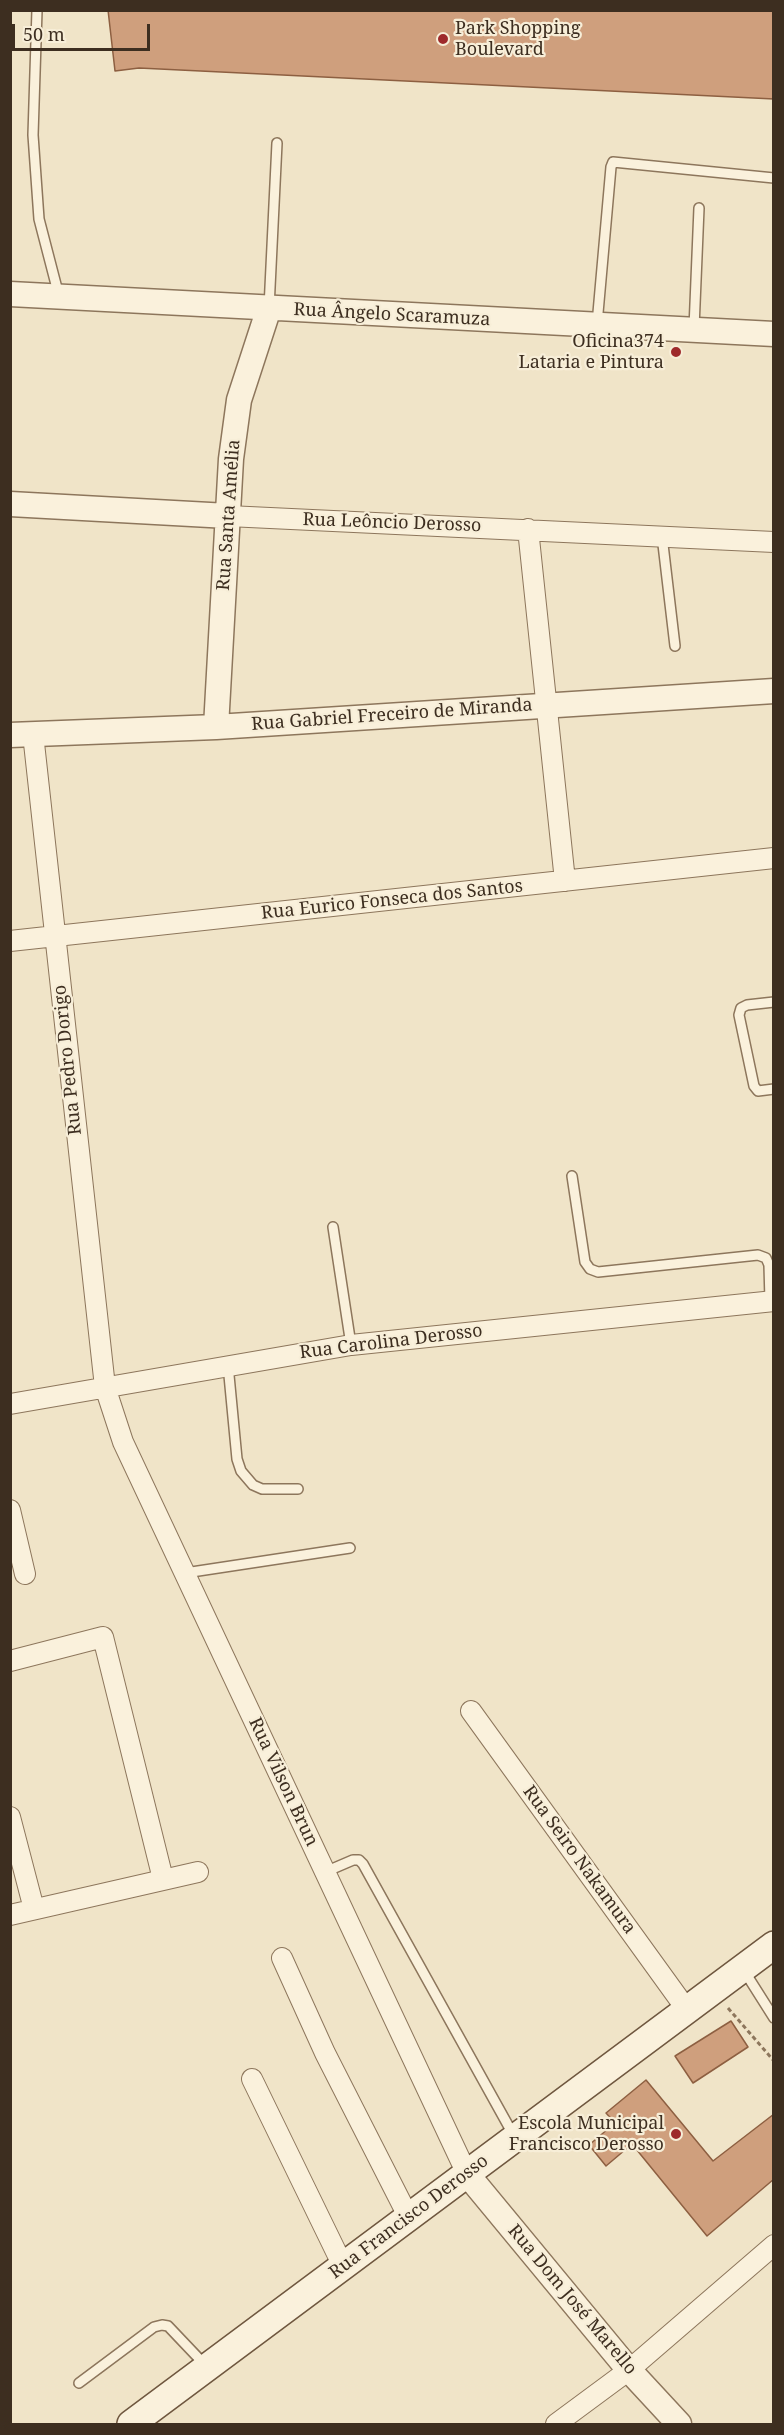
<!DOCTYPE html>
<html>
<head>
<meta charset="utf-8">
<style>
  body { margin:0 }
  #map { position:relative; width:784px; height:2435px; overflow:hidden; background:#f0e4c8; font-family:"Noto Serif",serif }
  canvas { display:block }
  .frame { position:absolute; inset:0; border:12px solid #3d2e20; pointer-events:none }
  .scale { position:absolute; left:12px; top:24px; width:138px; height:27px; box-sizing:border-box; border:3px solid #3d2e20; border-top:0; padding-left:8px; font-size:18px; line-height:21px; white-space:nowrap; color:#3d2e20; -webkit-text-stroke:4px #f7eed8; paint-order:stroke }
</style>
</head>
<body>
<div id="map">
<canvas width="784" height="2435"></canvas>
<div class="frame"></div>
<div class="scale">50 m</div>
</div>
<script>
const g = document.querySelector('canvas').getContext('2d');
g.lineJoin = 'round';
function fillPath(path, color) {
  g.fillStyle = color;
  g.fill(path, 'evenodd');
}
function poly(rows) {
  const path = new Path2D();
  for (const r of rows) {
    path.moveTo(r[0], r[1]);
    for (let i = 2; i < r.length; i += 2) path.lineTo(r[i], r[i + 1]);
  }
  return path;
}
function stroke(path, color, width, dash) {
  g.strokeStyle = color;
  g.lineWidth = width;
  g.lineCap = dash ? 'butt' : 'round';
  g.setLineDash(dash || []);
  g.stroke(path);
}
function drawText(font, color, halo, rows, align = 'center') {
  g.font = font + ' "Noto Serif",serif';
  g.lineWidth = 4.5;
  g.setLineDash([]);
  g.textBaseline = 'middle';
  g.strokeStyle = halo;
  g.fillStyle = color;
  for (const [text, x, y, turn = 0] of rows) {
    g.save();
    g.translate(x, y);
    g.rotate((+turn || 0) * Math.PI / 180);
    g.textAlign = isNaN(turn) ? turn : align;
    if (halo) g.strokeText(text, 0, 0);
    g.fillText(text, 0, 0);
    g.restore();
  }
}
const building = poly([
  [108,10,774,10,774,99,139,68,115,71,108,10],
  [731,2021,748,2047,693,2083,675,2056,731,2021],
  [646,2080,713,2161,774,2114,774,2179,707,2236,632,2144,606,2166,589,2145,615,2123,606,2113,646,2080]
]);
const path = poly([
  [728,2008,774,2061]
]);
const service = poly([
  [37,10,33,135,39,219,59,296],
  [269,308,277,143],
  [597,324,611,167,613,162,774,178],
  [694,328,699,208],
  [662,536,675,646],
  [774,1002,747,1005,741,1008,739,1015,754,1086,758,1091,774,1089],
  [572,1176,585,1262,590,1269,598,1272,758,1255,766,1258,769,1265,770,1301],
  [333,1227,351,1345],
  [228,1365,237,1459,241,1471,253,1485,262,1489,298,1489],
  [185,1573,350,1548],
  [325,1872,353,1860,359,1860,363,1864,514,2136],
  [743,1969,774,2018],
  [79,2383,154,2327,162,2325,168,2326,206,2366]
]);
const minor = poly([
  [228,516,774,542],
  [528,529,565,881],
  [33,734,105,1387,123,1442,467,2174],
  [10,941,774,858],
  [10,1404,351,1345,774,1301],
  [10,1510,25,1574],
  [10,1661,103,1637,163,1879],
  [471,1711,687,2010],
  [10,1817,34,1909],
  [10,1915,198,1872],
  [282,1958,325,2053,409,2218],
  [252,2079,343,2266],
  [556,2424,629,2370,774,2245]
]);
const tertiary = poly([
  [10,294,774,334],
  [10,504,228,516],
  [216,727,231,459,239,400,269,308],
  [10,735,216,727,774,691],
  [467,2174,629,2370,679,2424]
]);
const secondary = poly([
  [131,2424,774,1945]
]);
const markers = [
  [443,39,6,"#9e2a2b"],
  [676,352,6,"#9e2a2b"],
  [676,2134,6,"#9e2a2b"]
];
const poiNames = [
  ["Park Shopping",455,29,"left"],
  ["Boulevard",455,50,"left"],
  ["Oficina374",664,342],
  ["Lataria e Pintura",664,363],
  ["Escola Municipal",664,2124],
  ["Francisco Derosso",664,2145]
];
const streetNames = [
  ["Rua Ângelo Scaramuza",392,315,3],
  ["Rua Santa Amélia",229,515,-86],
  ["Rua Leôncio Derosso",392,523,2],
  ["Rua Gabriel Freceiro de Miranda",392,715,-4],
  ["Rua Eurico Fonseca dos Santos",392,900,-6],
  ["Rua Pedro Dorigo",68,1060,-96],
  ["Rua Carolina Derosso",391,1342,-7],
  ["Rua Vilson Brun",283,1782,65],
  ["Rua Seiro Nakamura",579,1860,54],
  ["Rua Francisco Derosso",409,2217,-37],
  ["Rua Dom José Marello",572,2300,50]
];
fillPath(building, '#cf9f7d');
stroke(building, '#8d5f41', 1.5);
stroke(service, '#8d765c', 12);
stroke(minor, '#8d765c', 22);
stroke(tertiary, '#8d765c', 27);
stroke(secondary, '#6f573f', 30);
stroke(path, '#8d765c', 3, [4.5, 3]);
stroke(service, '#faf1dc', 9);
stroke(minor, '#faf1dc', 20);
stroke(tertiary, '#faf1dc', 24);
stroke(secondary, '#faf1dc', 27);
for (const [x, y, r, color] of markers) {
  const dot = new Path2D();
  dot.arc(x, y, r, 0, 2 * Math.PI);
  g.fillStyle = color;
  g.fill(dot);
  stroke(dot, '#f7eed8', 2);
}
drawText('18px', '#3d2e20', '#f7eed8', poiNames, 'right');
drawText('18px', '#3d2e20', '#f7eed8', streetNames);
</script>
</body>
</html>
